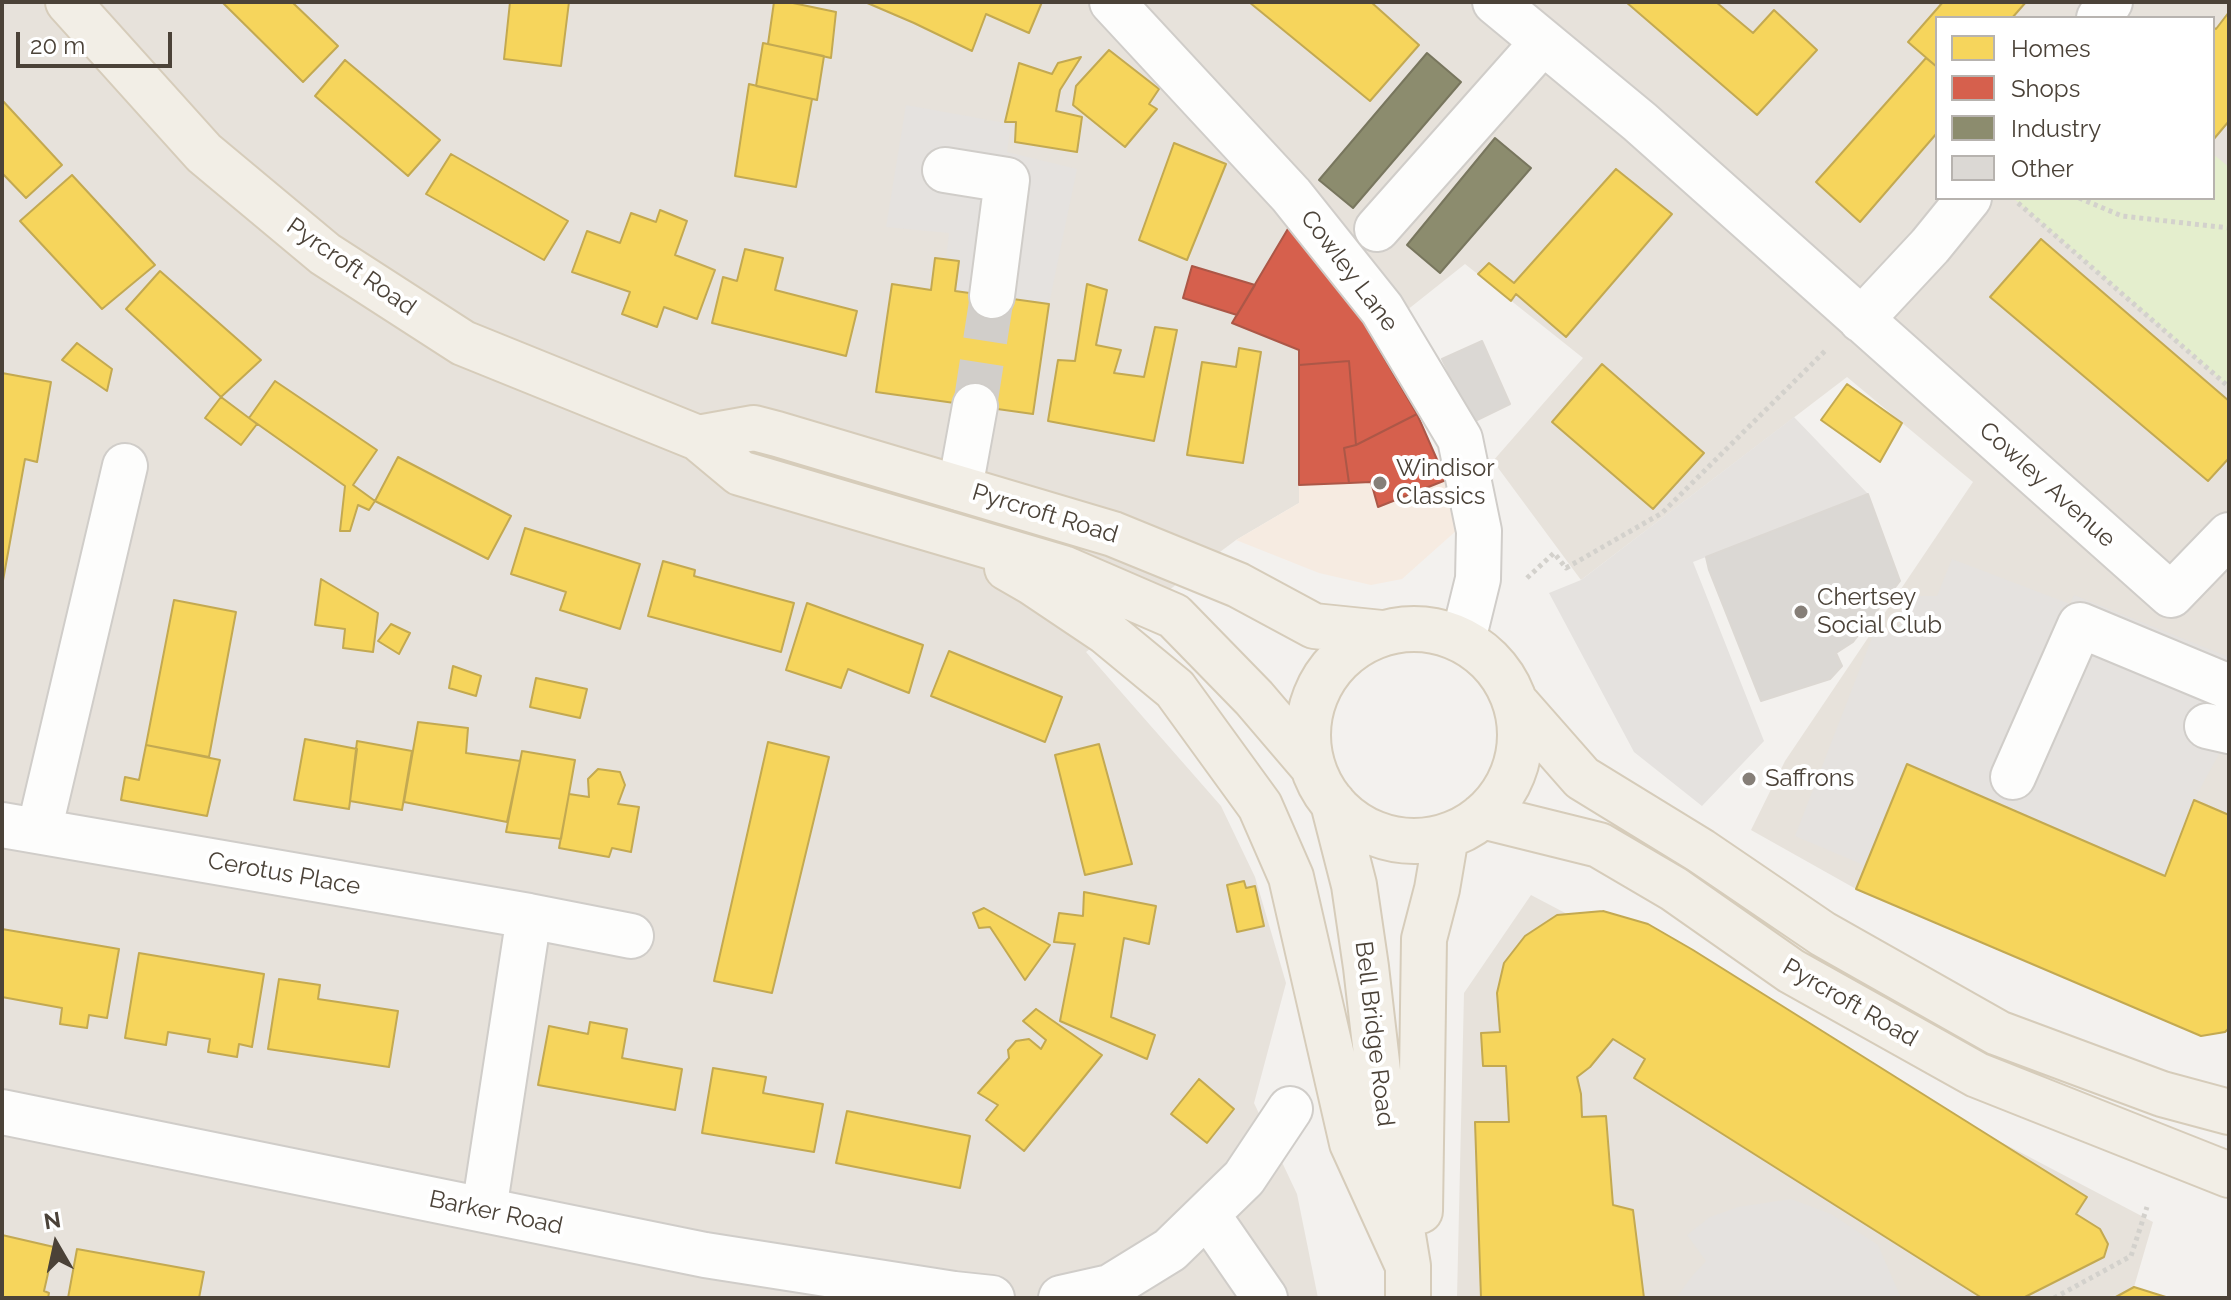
<!DOCTYPE html>
<html>
<head>
<meta charset="utf-8">
<style>
  body { margin:0 }
  #map { position:relative; width:2231px; height:1300px; overflow:hidden; background:#f3f1ee; font-family:Raleway,sans-serif }
  canvas { display:block }
  .frame { position:absolute; inset:0; border:4px solid #4b4238; pointer-events:none }
  .legend { position:absolute; left:1935px; top:16px; width:280px; height:184px; box-sizing:border-box; background:#fff; border:2px solid #b7b3af; margin:0; padding:10px 14px; list-style:none; font-size:24px; color:#4b4238 }
  .legend li { display:flex; align-items:center; gap:16px; height:40px }
  .legend b { width:40px; border:2px solid #b7b3af }
  .north { position:absolute; left:16px; top:1204px; width:80px; height:80px; -webkit-text-stroke:6px #fff; paint-order:stroke; rotate:351deg; font-size:22px; font-weight:700; line-height:32px; text-align:center; color:#4b4238 }
  .north::after { content:''; display:block; margin:auto; width:28px; height:36px; background:#4b4238; clip-path:polygon(50% 0,100% 100%,50% 72%,0 100%) }
  .scale { position:absolute; left:16px; top:32px; width:156px; height:36px; box-sizing:border-box; border:4px solid #4b4238; border-top:0; padding-left:10px; font-size:24px; line-height:28px; white-space:nowrap; color:#4b4238; -webkit-text-stroke:6px #fff; paint-order:stroke }
</style>
</head>
<body>
<div id="map">
<canvas width="2231" height="1300"></canvas>
<div class="frame"></div>
<ul class="legend">
<li><b style="height:22px;background:#f6d55c"></b>Homes</li>
<li><b style="height:22px;background:#d6604d"></b>Shops</li>
<li><b style="height:22px;background:#8c8c6e"></b>Industry</li>
<li><b style="height:22px;background:#dbd8d4"></b>Other</li>
</ul>
<div class="north">N</div>
<div class="scale">20 m</div>
</div>
<script>
const g = document.querySelector('canvas').getContext('2d');
g.lineJoin = 'round';
function fillPath(path, color) {
  g.fillStyle = color;
  g.fill(path, 'evenodd');
}
function poly(rows) {
  const path = new Path2D();
  for (const r of rows) {
    if (r.length === 3) {
      path.moveTo(r[0] + r[2], r[1]);
      path.arc(r[0], r[1], r[2], 0, 2 * Math.PI);
      continue;
    }
    path.moveTo(r[0], r[1]);
    for (let i = 2; i < r.length; i += 2) path.lineTo(r[i], r[i + 1]);
  }
  return path;
}
function stroke(path, color, width, dash) {
  g.strokeStyle = color;
  g.lineWidth = width;
  g.lineCap = dash ? 'butt' : 'round';
  g.setLineDash(dash || []);
  g.stroke(path);
}
function drawText(font, color, halo, rows, align = 'center') {
  g.font = font + ' Raleway,sans-serif';
  g.lineWidth = 8;
  g.setLineDash([]);
  g.textBaseline = 'middle';
  g.strokeStyle = halo;
  g.fillStyle = color;
  for (const [text, x, y, turn = 0] of rows) {
    g.save();
    g.translate(x, y);
    g.rotate((+turn || 0) * Math.PI / 180);
    g.textAlign = isNaN(turn) ? turn : align;
    if (halo) g.strokeText(text, 0, 0);
    g.fillText(text, 0, 0);
    g.restore();
  }
}
const residential = poly([
  [2,2,2229,2,2229,1028,2225,1032,2201,1036,1856,889,1751,830,1785,761,1973,482,1847,377,1581,580,1493,461,1583,358,1465,264,1372,338,1299,350,1299,503,1236,540,1086,652,1221,806,1255,877,1286,983,1254,1103,1297,1194,1318,1298,2,1298],
  [1937,18,2213,18,2213,198,1937,198],
  [1531,895,2153,1222,2134,1287,2114,1298,1457,1298,1464,993]
]);
const commercial = poly([
  [1292,222,1417,414,1446,480,1457,530,1402,579,1371,585,1319,573,1236,540,1299,503,1299,351,1232,323]
]);
const green = poly([
  [2213,154,2229,167,2229,387,2014,199,2213,198]
]);
const parking = poly([
  [906,105,1011,124,1007,152,1077,169,1049,304,955,291,959,262,946,259,949,233,886,227],
  [1794,417,1868,494,1693,562,1764,741,1702,806,1634,752,1549,593,1581,580],
  [1952,559,2070,604,2074,595,2229,657,2229,715,2200,743,2220,752,2194,800,2165,876,1866,866,1795,836,1875,630,1897,634,1910,596,1937,596],
  [1791,1199,1831,1214,1878,1245,1901,1298,1676,1298,1693,1275,1706,1261,1687,1235,1710,1217,1738,1207]
]);
const homes = poly([
  [222,2,292,2,338,46,303,82,222,2],
  [510,2,569,2,561,66,504,59,510,2],
  [774,2,788,2,836,12,831,58,768,44,774,2],
  [865,2,1042,2,1029,33,986,14,972,51,914,23,865,2],
  [1249,2,1371,2,1419,45,1370,101,1249,2],
  [1626,2,1716,2,1753,33,1774,10,1817,50,1757,115,1626,2],
  [1943,2,2026,2,2012,18,1937,18,1937,67,1908,42,1943,2],
  [2229,12,2229,121,2213,140,2213,27,2216,29,2229,12],
  [763,43,824,56,817,100,756,86,763,43],
  [1109,50,1159,89,1149,104,1157,109,1125,147,1073,105,1076,86,1109,50],
  [1081,57,1060,90,1056,111,1082,117,1077,152,1015,142,1016,122,1005,122,1019,63,1052,74,1058,63,1081,57],
  [1926,58,1937,67,1937,133,1860,222,1816,182,1926,58],
  [345,60,440,140,408,176,315,96,345,60],
  [749,84,812,99,796,187,735,176,749,84],
  [2,100,62,165,26,198,2,173,2,100],
  [1174,143,1226,164,1187,260,1139,240,1174,143],
  [451,154,568,221,544,260,426,194,451,154],
  [1616,169,1672,214,1566,337,1516,294,1511,301,1478,274,1489,263,1514,283,1616,169],
  [72,175,155,265,102,309,20,221,72,175],
  [660,210,687,221,675,255,715,270,697,319,664,307,657,327,622,314,630,292,572,272,587,231,620,243,631,213,656,222,660,210],
  [2041,239,2229,401,2229,458,2208,481,1990,297,2041,239],
  [745,249,783,258,775,290,857,311,846,356,712,323,723,277,737,281,745,249],
  [935,258,959,261,955,291,1049,304,1033,414,876,392,892,284,931,290,935,258],
  [160,271,261,360,221,397,126,309,160,271],
  [1087,284,1107,290,1096,345,1121,350,1114,373,1144,377,1155,327,1177,330,1154,441,1048,421,1058,360,1075,361,1087,284],
  [77,343,112,369,107,391,62,360,77,343],
  [1239,348,1261,352,1243,463,1187,455,1202,362,1236,367,1239,348],
  [1602,364,1704,453,1653,509,1552,422,1602,364],
  [2,373,51,382,37,462,25,459,2,586,2,373],
  [275,381,377,450,353,485,375,501,369,510,358,505,350,531,340,531,345,486,249,418,275,381],
  [1847,384,1902,423,1880,462,1821,420,1847,384],
  [221,397,257,424,241,445,205,418,221,397],
  [398,457,511,516,488,559,375,501,398,457],
  [525,528,640,564,620,629,560,610,566,592,511,574,525,528],
  [663,561,695,570,694,576,794,603,781,652,648,616,663,561],
  [321,579,378,613,373,652,343,648,345,629,315,625,321,579],
  [174,600,236,612,209,757,146,745,174,600],
  [807,603,923,645,909,693,848,669,841,688,786,670,807,603],
  [391,624,410,633,399,654,378,641,391,624],
  [949,651,1062,697,1045,742,931,696,949,651],
  [453,666,481,676,476,696,449,688,453,666],
  [536,678,587,689,580,718,530,707,536,678],
  [418,722,468,728,466,753,520,761,507,822,404,802,418,722],
  [305,739,357,749,349,809,294,800,305,739],
  [357,741,412,751,402,810,350,801,357,741],
  [768,742,829,757,772,993,714,981,768,742],
  [1099,744,1132,864,1085,875,1055,755,1099,744],
  [146,745,220,760,207,816,121,800,125,777,139,780,146,745],
  [522,751,575,760,561,839,506,832,522,751],
  [1907,764,2165,876,2194,800,2229,815,2229,1028,2225,1032,2201,1036,1856,889,1907,764],
  [598,769,620,772,625,785,618,804,639,807,631,852,612,848,609,857,559,848,569,794,589,797,588,779,598,769],
  [1244,881,1246,888,1255,886,1264,926,1237,932,1227,885,1244,881],
  [1084,892,1156,906,1149,944,1124,938,1111,1017,1155,1035,1147,1059,1060,1021,1075,944,1054,942,1059,913,1083,916,1084,892],
  [984,908,1050,945,1025,980,990,927,979,928,973,913,984,908],
  [1603,911,1648,924,1693,950,2087,1197,2076,1214,2100,1229,2108,1244,2104,1257,2023,1298,1982,1298,1634,1078,1645,1059,1613,1039,1590,1067,1577,1077,1581,1094,1582,1117,1606,1116,1613,1205,1633,1210,1644,1298,1481,1298,1475,1122,1509,1122,1506,1066,1483,1066,1481,1033,1500,1032,1497,993,1504,963,1525,936,1557,915,1603,911],
  [2,929,119,949,107,1018,89,1015,87,1028,60,1024,62,1008,2,997,2,929],
  [139,953,264,974,252,1047,239,1044,237,1057,208,1052,210,1039,168,1032,166,1045,125,1038,139,953],
  [279,979,320,985,318,999,398,1011,389,1067,268,1049,279,979],
  [1036,1009,1102,1055,1024,1151,986,1120,998,1105,978,1093,1009,1058,1008,1050,1016,1041,1029,1039,1041,1049,1046,1040,1023,1021,1036,1009],
  [590,1022,627,1029,622,1058,682,1069,675,1110,538,1085,549,1026,588,1034,590,1022],
  [713,1068,766,1077,763,1093,823,1104,814,1152,702,1133,713,1068],
  [1199,1079,1234,1109,1207,1143,1171,1114,1199,1079],
  [847,1111,970,1136,960,1188,836,1163,847,1111],
  [2,1235,54,1247,44,1291,49,1293,48,1298,2,1298,2,1235],
  [77,1249,204,1272,199,1298,68,1298,77,1249],
  [2134,1287,2169,1298,2114,1298,2134,1287]
]);
const shops = poly([
  [1292,222,1335,274,1417,414,1356,445,1349,361,1299,365,1299,350,1232,323,1292,222],
  [1192,266,1255,285,1237,315,1183,298,1192,266],
  [1349,361,1356,445,1344,448,1349,483,1299,485,1299,365,1349,361],
  [1417,414,1446,480,1378,507,1371,482,1349,483,1344,448,1356,445,1417,414]
]);
const industry = poly([
  [1427,53,1461,82,1353,208,1319,180,1427,53],
  [1495,138,1531,168,1440,273,1407,245,1495,138]
]);
const building = poly([
  [1482,341,1510,404,1473,422,1442,359,1482,341],
  [1868,494,1900,581,1853,642,1836,653,1842,666,1830,679,1761,701,1709,570,1706,557,1868,494]
]);
const minorTunnel = poly([
  [975,406,992,296]
]);
const path = poly([
  [2079,198,2122,216,2229,228],
  [2018,203,2229,387],
  [1527,578,1554,553,1566,568,1662,513,1826,350],
  [2054,1298,2131,1256,2147,1207]
]);
const minor = poly([
  [1112,2,1291,195,1382,309,1460,439,1479,531,1478,579,1463,640],
  [1495,2,1640,122,2171,595,2229,535],
  [2099,18,2110,2],
  [945,170,1007,180,992,296],
  [1377,229,1543,42],
  [1861,320,1930,246,1969,198],
  [960,488,975,406],
  [2207,726,2229,731],
  [2013,777,2080,625,2229,687],
  [2,825,529,916,631,936],
  [39,831,125,466],
  [2,1112,705,1255,954,1294,992,1298],
  [484,1210,529,916],
  [1207,1214,1265,1298],
  [1061,1298,1110,1287,1170,1250,1244,1178,1290,1109]
]);
const major = poly([
  [68,2,204,153,325,254,463,343,698,438,740,473,1063,568,1174,616,1254,698,1313,767],
  [698,438,754,428,777,434,1113,534,1238,585,1314,626,1382,633],
  [1007,568,1033,583,1106,632,1175,689,1260,806,1291,877,1352,1143,1408,1266],
  [1414,735,106],
  [1516,703,1582,778,1701,851,1823,934,1998,1033,2162,1094,2229,1112],
  [1333,803,1354,885,1366,967,1383,1114,1408,1266,1408,1298],
  [1482,816,1599,845,1674,889,1791,971,1977,1075,2229,1175],
  [1420,1211,1424,939,1437,889,1446,836]
]);
const markers = [
  [1380,483,8,"#867f78"],
  [1801,612,8,"#867f78"],
  [1749,779,8,"#867f78"]
];
const streetNames = [
  ["Pyrcroft Road",351,267,35],
  ["Cowley Lane",1349,271,53],
  ["Cowley Avenue",2047,485,42],
  ["Pyrcroft Road",1045,514,17],
  ["Cerotus Place",284,874,10],
  ["Pyrcroft Road",1850,1003,30],
  ["Bell Bridge Road",1374,1034,83],
  ["Barker Road",496,1213,12]
];
const poiNames = [
  ["Windisor",1396,469],
  ["Classics",1396,497],
  ["Chertsey",1817,598],
  ["Social Club",1817,626],
  ["Saffrons",1765,779]
];
fillPath(residential, '#e7e2db');
fillPath(commercial, '#f6ebe1');
fillPath(green, '#e4eecd');
fillPath(parking, '#e5e2df');
fillPath(homes, '#f6d55c');
stroke(homes, '#c3a951', 2);
fillPath(shops, '#d6604d');
stroke(shops, '#ac5747', 2);
fillPath(industry, '#8c8c6e');
stroke(industry, '#78765e', 2);
fillPath(building, '#dbd8d4');
stroke(building, '#dcd8d3', 2);
stroke(minorTunnel, '#d1ceca', 44, [44, 22]);
stroke(minor, '#d0cdc9', 48);
stroke(major, '#d6ccba', 48);
stroke(path, '#d3d1cc', 5, [4, 4]);
stroke(minor, '#fdfdfc', 44);
stroke(major, '#f2eee6', 44);
for (const [x, y, r, color] of markers) {
  const dot = new Path2D();
  dot.arc(x, y, r, 0, 2 * Math.PI);
  g.fillStyle = color;
  g.fill(dot);
  stroke(dot, '#fff', 3);
}
drawText('24px', '#4b4238', '#fff', streetNames);
drawText('24px', '#4b4238', '#fff', poiNames, 'left');
</script>
</body>
</html>
